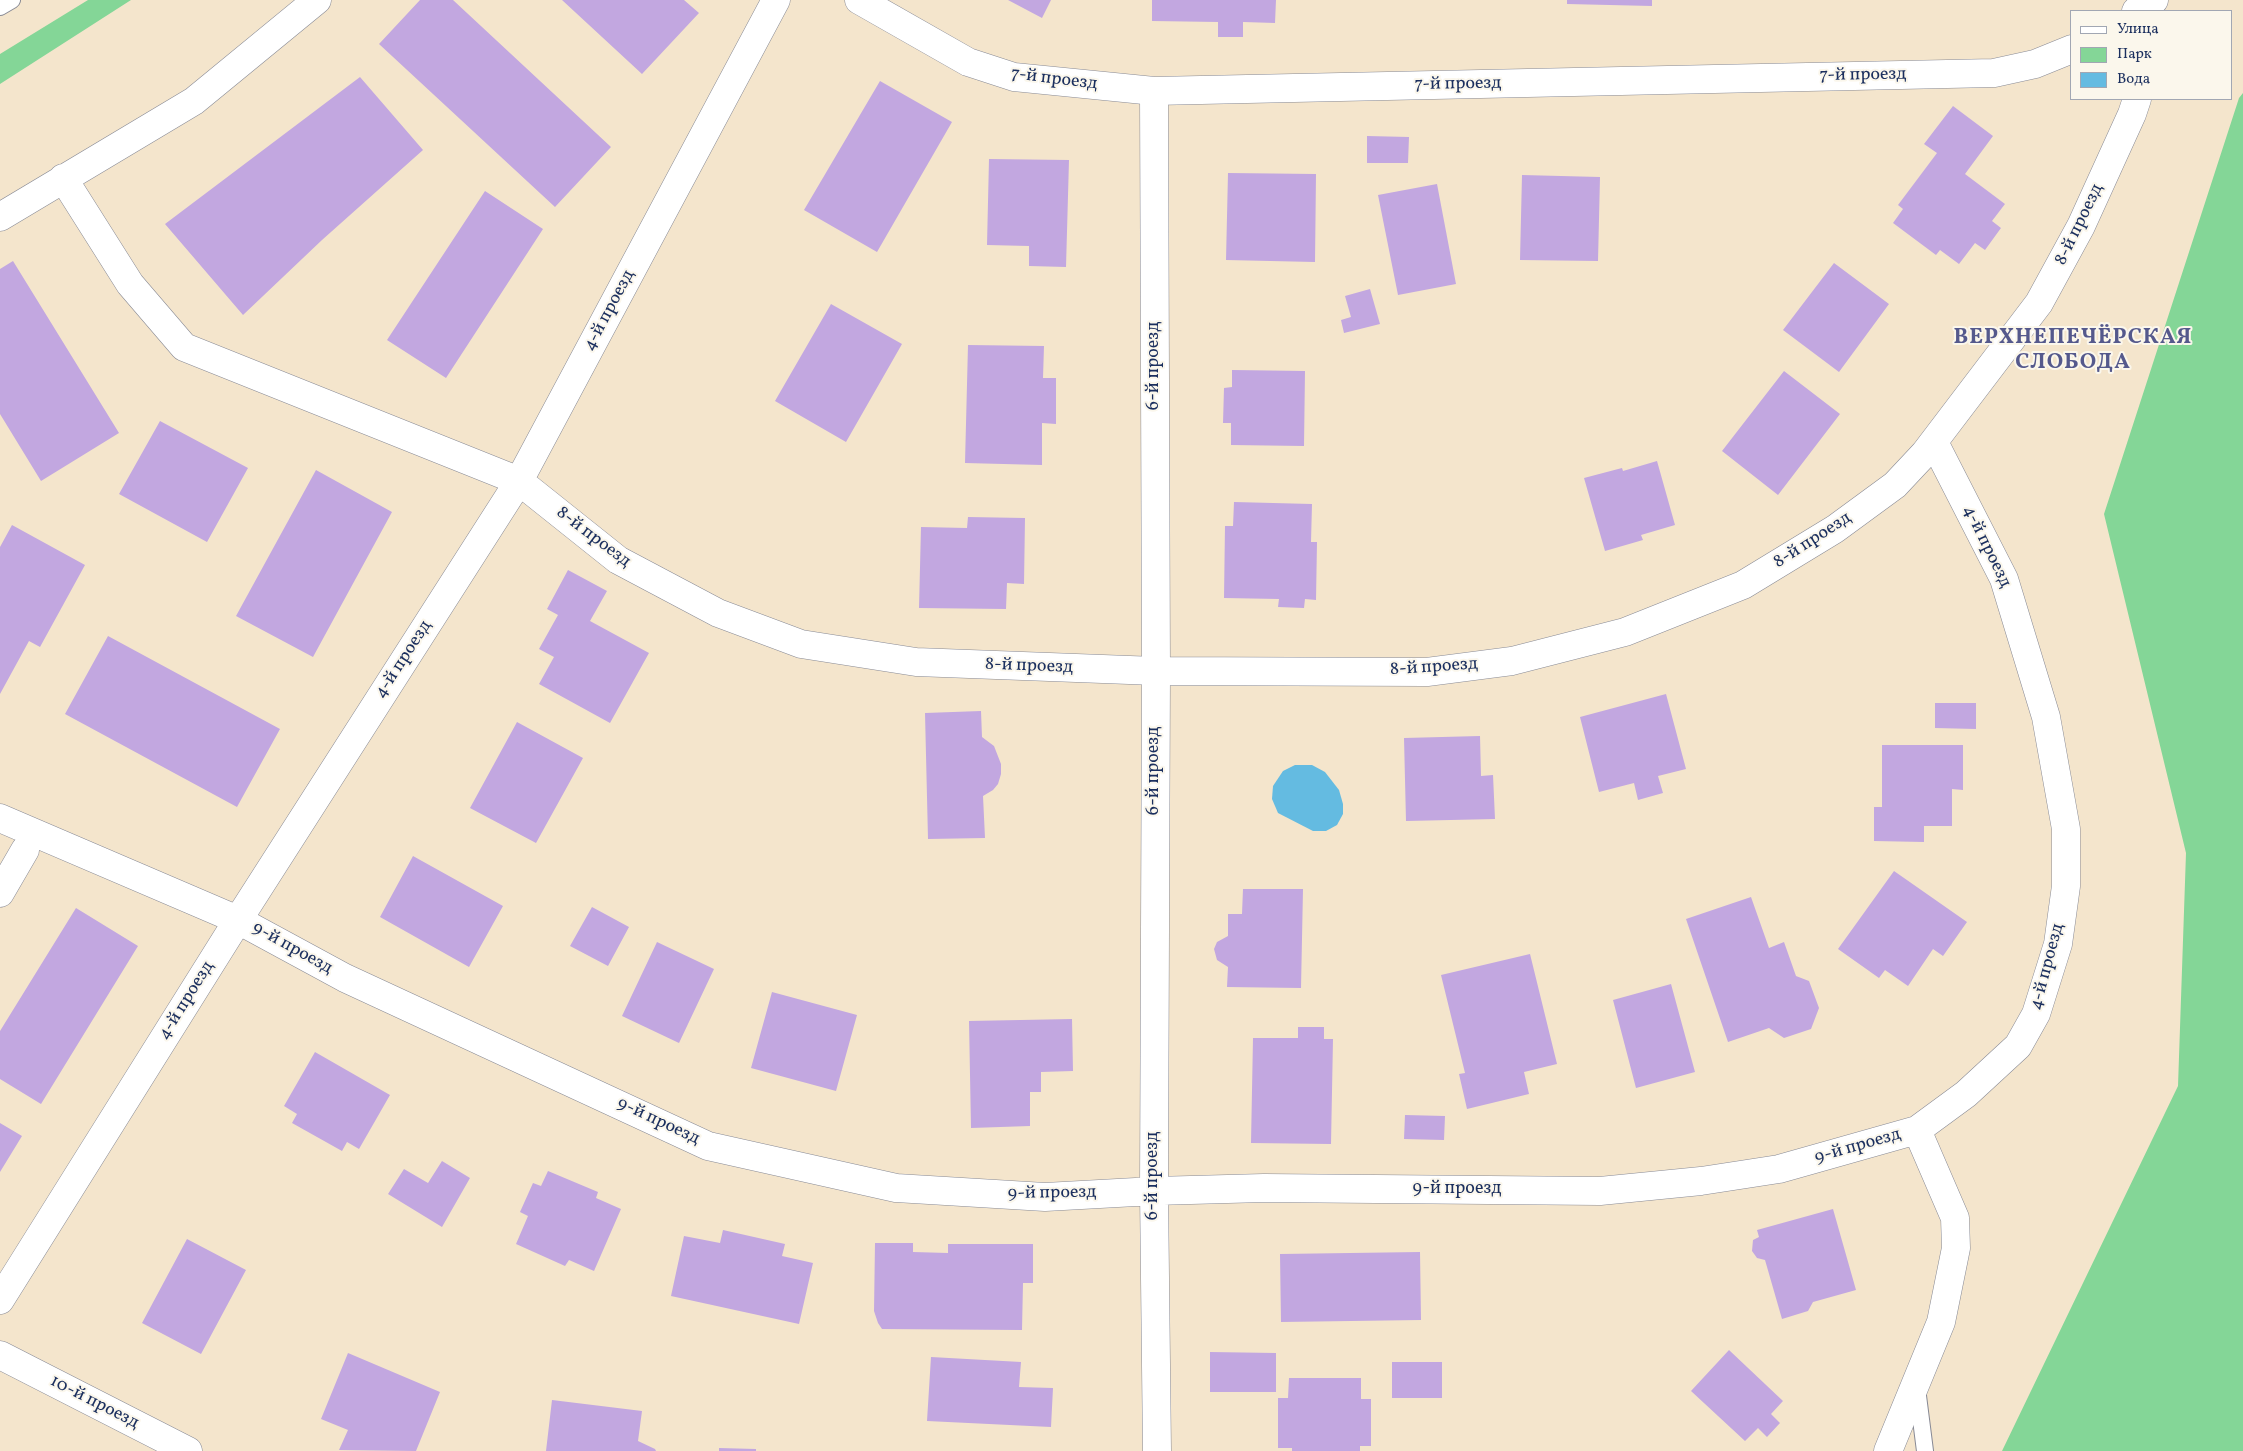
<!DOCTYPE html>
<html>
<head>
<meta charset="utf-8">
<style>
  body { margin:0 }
  #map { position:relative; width:2243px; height:1451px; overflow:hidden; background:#f4e5cc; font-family:Vollkorn,serif }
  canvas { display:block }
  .legend { position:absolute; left:2070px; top:10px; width:162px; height:90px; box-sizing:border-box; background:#fbf7ec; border:1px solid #a1a7b3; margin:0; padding:6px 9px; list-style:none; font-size:15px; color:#1b2f5e }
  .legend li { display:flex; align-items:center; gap:10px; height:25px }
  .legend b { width:25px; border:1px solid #a1a7b3 }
</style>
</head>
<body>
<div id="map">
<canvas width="2243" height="1451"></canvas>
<ul class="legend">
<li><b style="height:6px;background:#fff"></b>Улица</li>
<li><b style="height:14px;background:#84d697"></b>Парк</li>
<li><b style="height:14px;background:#64bbe1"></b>Вода</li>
</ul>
</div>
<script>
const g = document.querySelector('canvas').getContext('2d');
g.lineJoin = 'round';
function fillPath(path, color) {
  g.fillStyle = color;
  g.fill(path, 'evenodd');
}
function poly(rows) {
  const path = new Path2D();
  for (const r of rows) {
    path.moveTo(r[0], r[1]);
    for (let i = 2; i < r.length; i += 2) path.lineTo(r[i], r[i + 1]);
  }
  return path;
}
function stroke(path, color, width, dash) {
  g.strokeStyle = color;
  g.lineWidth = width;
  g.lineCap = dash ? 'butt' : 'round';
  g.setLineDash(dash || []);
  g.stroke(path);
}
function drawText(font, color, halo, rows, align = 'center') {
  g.font = font + ' Vollkorn,serif';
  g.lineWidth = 4;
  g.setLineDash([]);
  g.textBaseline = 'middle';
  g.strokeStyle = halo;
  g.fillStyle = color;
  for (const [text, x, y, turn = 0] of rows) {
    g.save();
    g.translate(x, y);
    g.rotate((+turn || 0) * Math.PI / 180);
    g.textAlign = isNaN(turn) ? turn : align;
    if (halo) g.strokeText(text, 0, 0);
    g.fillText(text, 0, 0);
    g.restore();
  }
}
const green = poly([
  [88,0,131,0,0,84,0,54],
  [2243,93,2243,1451,2002,1451,2178,1086,2186,853,2104,514,2239,98]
]);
const water = poly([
  [1295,765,1312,765,1325,772,1339,790,1343,804,1343,814,1337,825,1326,831,1313,831,1278,813,1272,799,1273,786,1283,771]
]);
const building = poly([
  [420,0,453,0,611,147,555,207,379,44],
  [562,0,684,0,699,13,642,74],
  [1008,0,1051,0,1042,18],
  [1152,0,1276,0,1275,23,1243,22,1243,37,1218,37,1218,22,1152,21],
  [1567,0,1652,0,1652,6,1567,4],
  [360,77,423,150,322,240,243,315,165,224],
  [880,81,952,122,877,252,804,210],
  [1953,106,1993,136,1965,174,2005,204,1992,221,2001,228,1985,250,1975,243,1959,264,1940,250,1936,255,1893,223,1903,209,1898,205,1937,153,1924,144],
  [1367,136,1409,137,1408,163,1367,163],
  [989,159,1069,160,1066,267,1029,266,1029,246,987,245],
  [1228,173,1316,174,1315,262,1226,260],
  [1522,175,1600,177,1598,261,1520,260],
  [1437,184,1456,284,1398,295,1378,195],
  [485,191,543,229,446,378,387,340],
  [13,261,119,433,41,481,0,414,0,269],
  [1834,263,1889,304,1839,372,1783,330],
  [1370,289,1380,324,1344,333,1341,320,1351,317,1345,296],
  [831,304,902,344,846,442,775,401],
  [968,345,1044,346,1043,378,1056,378,1056,424,1042,423,1042,465,965,463],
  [1232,370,1305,371,1304,446,1231,445,1231,423,1223,423,1224,388,1232,387],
  [1784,371,1840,414,1778,495,1722,451],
  [160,421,248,468,207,542,119,494],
  [1657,461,1675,525,1641,535,1643,540,1605,551,1584,478,1622,468,1623,471],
  [316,470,392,512,313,657,236,616],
  [1234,502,1312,504,1311,542,1317,542,1316,600,1305,599,1304,608,1278,607,1279,599,1224,598,1225,526,1233,526],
  [968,517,1025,518,1024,584,1007,583,1006,609,919,608,921,527,967,528],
  [12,525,85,565,40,647,29,641,0,694,0,547],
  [568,570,607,591,590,621,649,653,610,723,539,684,554,657,539,649,558,615,547,609],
  [108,636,280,729,237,807,65,714],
  [1666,694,1686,769,1658,776,1663,793,1638,800,1634,783,1599,792,1580,717],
  [1935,703,1976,703,1976,729,1935,728],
  [981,711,982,737,994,746,1001,764,1001,774,998,784,993,790,983,796,985,838,928,839,925,713],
  [517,722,583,758,536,843,470,808],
  [1480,736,1481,776,1493,775,1495,819,1406,821,1404,738],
  [1882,745,1963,745,1963,790,1952,789,1952,826,1924,826,1924,842,1874,841,1874,807,1882,807],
  [413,856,503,906,469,967,380,917],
  [1894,871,1967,922,1943,956,1933,949,1908,986,1885,970,1879,978,1838,949],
  [1243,889,1303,889,1301,988,1227,987,1228,967,1217,960,1214,949,1217,942,1228,936,1228,914,1242,914],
  [1751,897,1769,948,1784,942,1796,976,1809,981,1819,1008,1811,1029,1784,1038,1769,1028,1728,1042,1686,919],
  [592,907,629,927,608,966,570,946],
  [76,908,138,946,41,1104,0,1079,0,1031],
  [657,942,714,969,679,1043,622,1016],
  [1530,954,1557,1064,1524,1072,1529,1094,1467,1109,1459,1074,1465,1073,1441,975],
  [1671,984,1695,1072,1636,1088,1613,1000],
  [772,992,857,1015,836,1091,751,1068],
  [1072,1019,1073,1071,1041,1072,1041,1092,1030,1092,1030,1126,971,1128,969,1021],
  [1298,1027,1324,1027,1324,1039,1333,1039,1331,1144,1251,1143,1253,1038,1298,1038],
  [315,1052,390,1095,359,1149,347,1142,342,1151,292,1123,297,1114,284,1106],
  [1405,1115,1445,1116,1444,1140,1404,1139],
  [0,1123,22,1136,0,1172],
  [442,1161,470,1178,442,1227,388,1194,404,1169,428,1183],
  [548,1171,598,1192,596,1198,621,1209,594,1271,569,1260,565,1266,516,1244,528,1216,520,1212,533,1183,541,1186],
  [1833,1209,1856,1290,1813,1302,1808,1311,1782,1319,1765,1260,1757,1258,1752,1251,1753,1240,1759,1237,1757,1230],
  [723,1230,785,1244,782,1256,813,1263,799,1324,671,1296,684,1236,720,1243],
  [187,1239,246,1270,201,1354,142,1323],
  [875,1243,913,1243,913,1252,948,1253,948,1244,1033,1244,1033,1283,1023,1283,1022,1330,882,1329,878,1323,874,1311],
  [1420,1252,1421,1320,1281,1322,1280,1254],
  [1729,1350,1783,1401,1771,1414,1780,1423,1767,1437,1758,1428,1745,1441,1691,1391],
  [1210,1352,1276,1353,1276,1392,1210,1392],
  [348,1353,440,1392,416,1451,339,1450,348,1430,321,1419],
  [931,1357,1021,1362,1019,1387,1053,1388,1051,1427,927,1421],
  [1392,1362,1442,1362,1442,1398,1392,1398],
  [1289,1378,1361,1378,1361,1399,1371,1399,1371,1446,1360,1446,1360,1451,1292,1451,1292,1448,1278,1448,1278,1398,1288,1398],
  [552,1400,642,1411,638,1441,655,1449,656,1451,546,1451],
  [719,1448,756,1449,756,1451,719,1451]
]);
const lane = poly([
  [0,7,12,0],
  [1917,1388,1925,1451]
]);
const street = poly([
  [859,0,968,62,1014,77,1154,91,1994,73,2035,64,2072,49],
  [2136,11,2154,0],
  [1154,91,1156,671,1154,1191,1157,1451],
  [63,178,130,284,184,347,519,481,618,560,718,613,801,644,916,662,1156,671,1427,672,1512,661,1625,632,1743,585,1835,529,1895,485,1925,453,2039,303,2081,226,2132,114,2137,99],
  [0,217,194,101,317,0],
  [0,818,238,920,345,978,708,1146,896,1188,1045,1197,1154,1191,1264,1188,1600,1191,1701,1181,1779,1169,1917,1130],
  [0,893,25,850],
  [0,1300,238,920,519,481,776,0],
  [0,1355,188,1451],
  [1888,1451,1941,1322,1956,1248,1955,1218,1917,1130,1966,1094,2018,1046,2036,1014,2058,944,2066,886,2066,829,2046,717,2004,579,1934,442]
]);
const streetNames = [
  ["7-й проезд",1863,76,-1],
  ["7-й проезд",1054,80,7],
  ["7-й проезд",1458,85,-1],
  ["8-й проезд",2080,225,-64],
  ["4-й проезд",610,311,-62],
  ["6-й проезд",1155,366,-90],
  ["8-й проезд",593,538,37],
  ["8-й проезд",1813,541,-33],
  ["4-й проезд",1986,547,64],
  ["4-й проезд",404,660,-57],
  ["8-й проезд",1029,667,2],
  ["8-й проезд",1434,668,-4],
  ["6-й проезд",1155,771,-90],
  ["9-й проезд",292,949,29],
  ["4-й проезд",2048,967,-75],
  ["4-й проезд",187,1001,-58],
  ["9-й проезд",658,1122,25],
  ["9-й проезд",1858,1147,-16],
  ["6-й проезд",1154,1176,-90],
  ["9-й проезд",1457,1190],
  ["9-й проезд",1052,1194,-1],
  ["10-й проезд",94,1403,27]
];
const districtNames = [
  ["ВЕРХНЕПЕЧЁРСКАЯ",2073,339],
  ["СЛОБОДА",2073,364]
];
fillPath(green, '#84d697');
fillPath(water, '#64bbe1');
fillPath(building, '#c2a7e0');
stroke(lane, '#888a95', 18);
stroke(street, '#888a95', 29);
stroke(lane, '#fff', 16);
stroke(street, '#fff', 28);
drawText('18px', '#1b2f5e', '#fbf7ec', streetNames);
g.letterSpacing = '1px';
drawText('bold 22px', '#55598c', '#fbf7ec', districtNames);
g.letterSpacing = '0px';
</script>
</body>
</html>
